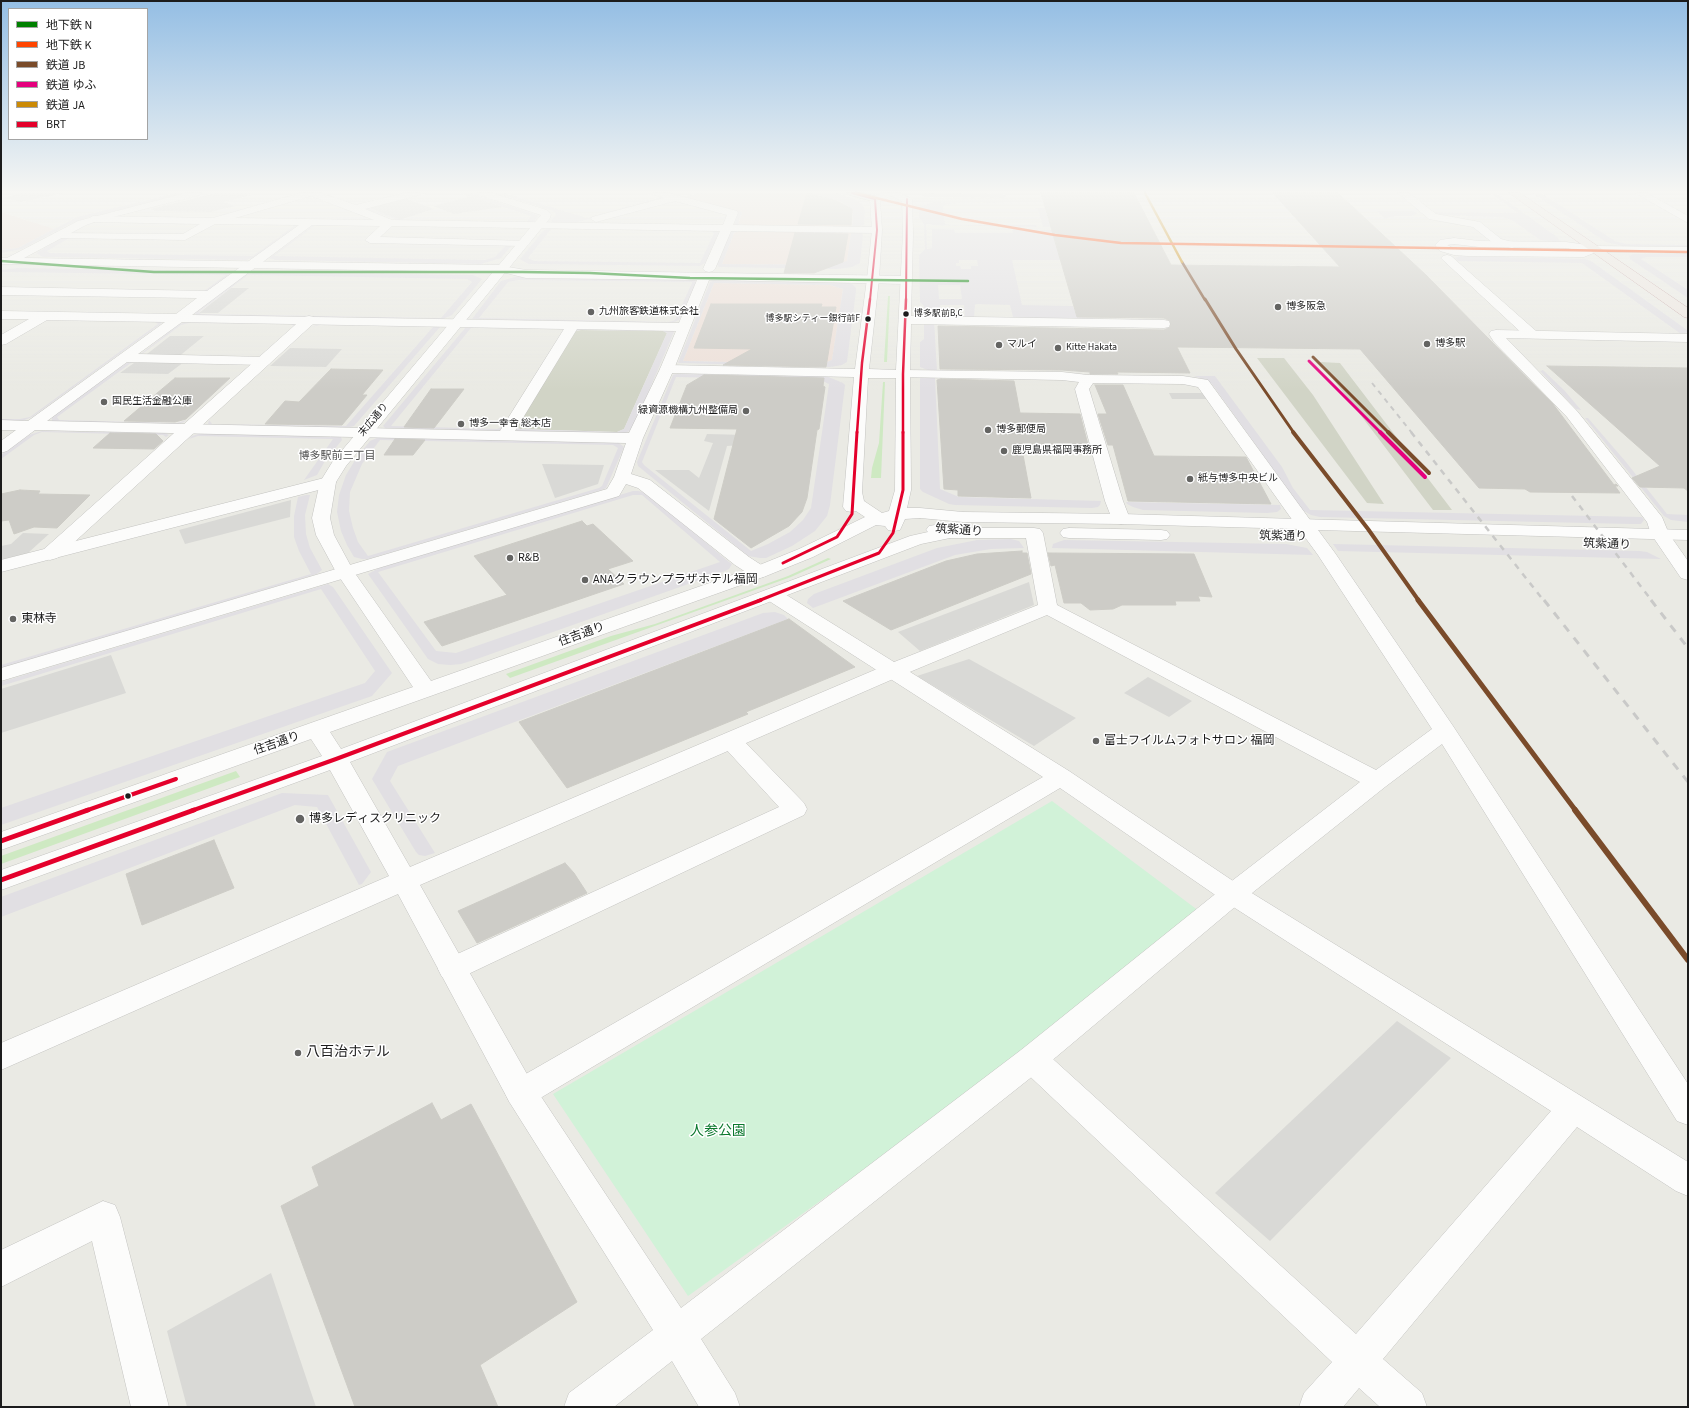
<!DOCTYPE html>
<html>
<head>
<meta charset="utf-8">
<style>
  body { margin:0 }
  #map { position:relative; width:1689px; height:1408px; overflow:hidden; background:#eaeae4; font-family:"Source Sans 3","Noto Sans JP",sans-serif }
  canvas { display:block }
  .frame { position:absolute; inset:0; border:2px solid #1c1c1c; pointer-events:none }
  .legend { position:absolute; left:8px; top:8px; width:140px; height:132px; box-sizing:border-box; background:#fff; border:1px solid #a4a4a4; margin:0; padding:5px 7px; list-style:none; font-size:12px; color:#1c1c1c }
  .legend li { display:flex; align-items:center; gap:8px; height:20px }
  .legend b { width:20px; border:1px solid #a4a4a4 }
</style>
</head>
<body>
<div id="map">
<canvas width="1689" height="1408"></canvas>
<div class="frame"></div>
<ul class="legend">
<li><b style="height:5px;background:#008000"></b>地下鉄 N</li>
<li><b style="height:5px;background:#ff4500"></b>地下鉄 K</li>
<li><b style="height:5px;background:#7a4b2a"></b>鉄道 JB</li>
<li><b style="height:5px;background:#e5007d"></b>鉄道 ゆふ</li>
<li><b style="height:5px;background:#cb8a06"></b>鉄道 JA</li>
<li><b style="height:5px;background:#e4002b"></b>BRT</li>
</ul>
</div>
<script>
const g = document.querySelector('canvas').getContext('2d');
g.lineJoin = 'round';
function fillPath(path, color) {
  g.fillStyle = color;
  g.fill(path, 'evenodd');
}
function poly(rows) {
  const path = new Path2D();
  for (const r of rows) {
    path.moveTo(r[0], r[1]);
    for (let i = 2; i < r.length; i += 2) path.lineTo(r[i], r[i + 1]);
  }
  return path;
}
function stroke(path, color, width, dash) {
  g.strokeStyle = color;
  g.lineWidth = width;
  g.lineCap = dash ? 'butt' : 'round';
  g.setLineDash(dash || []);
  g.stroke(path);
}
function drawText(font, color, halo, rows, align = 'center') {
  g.font = font + ' "Source Sans 3","Noto Sans JP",sans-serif';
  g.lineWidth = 3;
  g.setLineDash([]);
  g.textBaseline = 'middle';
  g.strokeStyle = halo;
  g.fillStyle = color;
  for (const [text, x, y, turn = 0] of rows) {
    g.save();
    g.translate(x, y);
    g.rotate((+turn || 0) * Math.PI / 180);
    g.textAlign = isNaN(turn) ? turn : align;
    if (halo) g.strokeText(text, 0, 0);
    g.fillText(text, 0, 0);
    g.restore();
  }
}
const residential = poly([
  [22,193,64,193,21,202,3,198],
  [216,193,250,193,248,194,251,195,224,202,235,206,211,212,156,211,150,209],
  [471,196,503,207,454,214,433,206],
  [405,198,434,209,399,220,369,208,369,207],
  [231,288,249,288,218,313,199,313],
  [170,336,204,336,177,358,145,357,147,354],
  [290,348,342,349,326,367,270,366],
  [142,362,184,362,168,374,120,373,134,363],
  [1169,393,1207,393,1210,399,1172,399],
  [707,434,745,435,741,445,727,446,709,511,655,470,689,470,699,478,713,443,704,441],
  [542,464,604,465,598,484,555,498],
  [291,500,290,517,185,544,179,530],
  [23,533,49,534,28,553,1,560,1,546,11,544],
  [1029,582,1034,605,920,651,898,632],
  [111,655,126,693,1,733,1,689],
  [969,659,1076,718,1034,746,917,676],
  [1148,677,1192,701,1169,717,1124,693],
  [1397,1021,1451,1058,1270,1241,1215,1193],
  [271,1273,316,1407,187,1407,167,1331]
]);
const commercial = poly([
  [703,193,809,193,839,201,851,208,853,210,852,227,743,225,738,224,742,213,690,198,691,196],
  [1,212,54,229,18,248,1,250],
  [739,231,851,233,847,262,834,265,722,264,734,233],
  [714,283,830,285,843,289,832,360,822,364,683,361]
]);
const construction = poly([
  [581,330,663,331,667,333,624,429,617,432,520,429,516,427,575,331],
  [1257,358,1284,358,1313,395,1384,504,1367,503],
  [1320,362,1340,363,1452,510,1433,510]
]);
const grass = poly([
  [888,296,890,296,887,362,884,362],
  [883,382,885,382,881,478,871,478,872,468,879,443],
  [828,558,831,559,791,577,510,678,506,674,611,636,655,624,788,576],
  [236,771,240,777,1,864,1,856]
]);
const forest = poly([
  [1011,240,1020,240,1025,242,1021,244,1014,245,1020,247,1012,250,1017,251,1019,253,1018,254,1010,256,1002,254,1002,252,1004,251,1010,250,1003,246,1012,244,1009,243]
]);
const park = poly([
  [1052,801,1211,920,688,1296,553,1094]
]);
const plaza = poly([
  [176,193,189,193,87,218,70,224,22,249,1,253,1,250,18,248,77,217],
  [424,193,429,193,369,208,402,220,526,222,531,216,460,193,470,193,538,215,535,221,526,223,400,221,365,209,366,206],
  [495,193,504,193,587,218,658,198,659,197,645,193,650,193,663,198,572,224,553,223,551,221,556,214,553,211],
  [698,193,703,193,690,198,742,212,738,224,743,225,852,227,853,210,851,208,839,201,809,193,836,193,853,198,863,205,865,211,864,225,856,228,737,226,734,225,738,213,686,198,688,196],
  [922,193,1002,194,1007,196,1004,198,927,197,922,196],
  [1490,193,1496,193,1557,237,1560,241,1555,242,1540,240,1515,222,1506,218,1494,217,1443,215,1432,212,1518,213],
  [1532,193,1541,193,1615,241,1626,244,1688,245,1688,248,1627,247,1606,242],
  [933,202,1005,203,955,203,945,205,943,207,945,224,949,225,1036,225,1037,227,932,225,931,224,926,224,927,249,932,248,932,229,1052,230,1061,260,1012,260,1022,305,1073,306,1077,317,1093,318,1095,322,934,320,937,371,928,370,920,367,920,342,924,339,924,306,920,302,919,255,925,249,924,224,919,218,919,207],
  [954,229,1012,230,1013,233,955,233],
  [959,260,977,260,978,266,971,266,971,269,961,269,960,266,956,266,956,263,959,263],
  [938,285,960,285,962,299,939,299],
  [976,304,1010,305,1013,317,974,317,975,305],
  [940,305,964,305,965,317,941,317],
  [1034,208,1045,208,1050,227,1043,227,1038,209],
  [1377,211,1414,211,1418,213,1412,216,1394,216,1385,219],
  [213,223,296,224,298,225,253,258,246,260,43,257,36,253,61,238,71,237,47,251,49,253,253,256,294,226,293,225],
  [317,225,380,225,381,227,378,226,314,226,274,256,485,260,495,257,507,244,512,245,501,258,481,264,276,260,269,258,312,226],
  [549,228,716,230,719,232,705,263,700,266,529,264,521,260,520,259,544,230],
  [552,228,711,231,714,233,700,263,534,261,528,258],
  [733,230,861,233,863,235,860,263,852,267,837,269,719,267,717,265,730,232],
  [739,231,851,233,847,261,834,265,722,264,734,233],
  [1633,254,1688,254,1688,257,1646,257,1641,259,1688,290,1688,298,1630,259,1629,256],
  [1460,256,1585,259,1591,261,1687,330,1688,332,1681,334,1582,263,1458,261,1455,258],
  [17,268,226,271,231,273,207,291,204,291,226,275,1,272,1,270],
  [256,272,473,275,482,279,452,315,443,319,198,316,194,313,245,275],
  [248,275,467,279,472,282,441,318,201,314,199,312],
  [518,276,695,280,696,283,679,320,672,323,472,319,501,281],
  [518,280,692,282,692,283,675,320,669,322,479,318,508,282],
  [714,280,845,282,852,284,856,288,856,291,847,362,842,365,830,367,678,363,710,282],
  [714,283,830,285,843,289,832,360,822,364,683,361],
  [43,320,160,321,162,323,32,417,22,421,1,421,1,419,20,419,30,417,158,324,155,322,47,320,40,322],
  [187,322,295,323,294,326,290,324,189,323,181,325,142,354,143,357,138,356,179,324],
  [321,323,439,326,440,327,354,426,343,428,208,424,209,420,212,424,346,426,433,327,320,325,312,327],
  [466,327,564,328,565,331,561,329,471,328,391,426,497,429,505,426,502,429,497,431,385,428,383,426],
  [579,328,674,331,674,332,633,428,625,434,518,432,516,430,516,427,520,429,617,432,624,429,667,333,663,331,581,330,575,331],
  [139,361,131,363,57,417,59,420,177,423,186,420,184,422,176,425,52,421,52,417,126,363],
  [1543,370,1564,390,1581,410,1576,409,1540,371],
  [676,374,826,376,843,383,845,385,830,505,827,516,815,531,792,546,766,558,760,558,748,556,638,466,637,462,673,375],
  [676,377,820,380,829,384,811,508,803,520,790,532,768,544,751,551,644,465,642,462],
  [1194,376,1215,376,1282,467,1293,488,1310,510,1642,517,1644,520,1641,524,1632,524,1320,517,1311,515,1302,510,1212,384,1206,380],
  [921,377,935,377,940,489,959,497,1101,501,1100,505,1098,507,1092,508,955,505,949,504,923,492,920,489,920,379],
  [1585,418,1588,418,1626,462,1667,514,1688,515,1688,522,1671,520,1664,516],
  [42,431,165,433,169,435,166,437,163,435,42,432,34,435,1,459,1,455,29,435],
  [202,433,337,436,341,437,342,440,325,461,317,475,304,480,333,439,198,436,189,439,192,436],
  [379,437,612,442,619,443,624,447,606,488,602,490,368,559,362,559,354,557,347,545,341,531,337,512,339,495,346,475,357,457,370,441],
  [380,440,613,445,618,448,602,486,599,488,368,556,358,542,353,528,349,511,350,492,362,464],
  [633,491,638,491,647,493,729,562,732,564,729,569,725,571,474,660,461,664,450,665,438,664,428,659,368,574,379,568],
  [633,495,642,495,720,562,456,653,436,651,378,572],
  [306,495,310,495,305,515,306,534,310,548,322,570,317,574,1,669,1,665,311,574,299,551,294,537,294,516,298,497],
  [1126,502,1280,505,1281,509,1277,512,1267,513,1143,510,1133,507,1127,504],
  [1011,539,1019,541,1024,548,991,549,955,555,813,608,807,603,808,599,814,594,937,548,977,540],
  [1064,540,1286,544,1307,548,1313,555,1052,548,1053,544],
  [1333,544,1640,551,1647,552,1661,559,1338,551],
  [328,584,333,587,392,673,372,696,1,825,1,808,365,683,375,671,321,589,1,686,1,682],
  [775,612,784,615,788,619,398,766,390,781,435,853,425,856,419,855,416,852,372,779,387,752,763,613],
  [282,793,328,795,371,872,362,884,359,885,317,807,295,805,1,917,1,897]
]);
const building = poly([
  [807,193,834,200,852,209,851,225,798,224,807,193],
  [1041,193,1134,193,1171,265,1340,267,1273,193,1338,193,1426,275,1553,404,1614,485,1616,484,1618,486,1615,486,1620,493,1530,492,1525,489,1479,488,1360,349,1177,347,1190,373,1117,372,1118,374,1090,374,1090,372,1062,370,940,369,938,326,1164,330,1170,327,1170,321,1164,318,1077,317,1041,193],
  [795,233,848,234,843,262,814,273,784,273,795,233],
  [711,304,822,304,821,307,836,307,826,367,723,365,752,349,694,348,711,304],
  [1547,366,1688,368,1688,491,1684,488,1640,487,1632,478,1660,466,1547,366],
  [331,369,383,370,362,395,367,395,342,425,265,424,285,401,299,402,331,369],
  [704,375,824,378,823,386,825,387,819,429,817,430,807,498,802,512,789,526,751,548,714,519,737,429,670,428,687,385,704,375],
  [175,378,230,378,186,419,175,422,124,421,175,378],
  [941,379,1014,381,1020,413,1080,414,1088,445,1021,444,1031,498,958,496,958,490,944,489,937,380,941,379],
  [1095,385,1123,385,1154,456,1246,457,1271,504,1128,501,1113,445,1108,445,1098,414,1107,414,1095,385],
  [431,389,464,389,434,428,404,427,431,389],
  [110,433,156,434,163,441,154,449,93,448,110,433],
  [395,439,425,440,413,455,384,455,395,439],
  [20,490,40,491,38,494,90,495,57,528,34,527,14,534,9,520,1,521,1,494,20,490],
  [582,521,587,526,593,524,633,561,608,569,624,584,442,646,424,622,507,595,474,556,582,521],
  [1022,551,1022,553,1027,553,1031,574,891,630,843,601,946,561,977,554,1022,551],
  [1048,553,1194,554,1212,597,1198,596,1200,601,1175,601,1176,605,1122,605,1113,609,1090,610,1081,603,1064,603,1055,565,1051,566,1048,553],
  [789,619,855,667,746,712,748,714,567,788,519,722,789,619],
  [214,840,234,888,142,925,126,874,214,840],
  [565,863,574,873,587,893,477,943,458,911,565,863],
  [432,1103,441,1120,471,1104,577,1302,480,1365,498,1407,355,1407,281,1206,319,1186,312,1167,432,1103]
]);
const minor = poly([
  [300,193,321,193,356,205,404,193,421,193,419,195,365,209,392,220,723,225,727,215,675,201,596,222,591,219,592,217,664,198,655,195,653,193,669,193,737,211,738,213,733,225,877,227,882,230,877,233,731,231,715,269,713,271,709,272,705,271,703,269,720,231,392,226,380,237,528,241,530,243,528,245,524,246,370,243,365,240,380,226,312,225,192,315,679,323,697,280,526,278,498,271,496,269,498,267,502,266,526,270,907,276,911,277,913,280,911,283,907,284,709,280,674,369,643,438,631,474,650,480,749,557,766,568,768,572,766,576,759,578,752,576,735,565,638,488,626,484,619,496,1,681,1,668,607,489,614,477,626,443,35,430,7,451,1,453,1,441,16,430,1,430,1,420,28,421,165,322,47,320,6,344,1,345,1,335,29,319,1,319,1,311,176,314,197,298,1,295,1,287,207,291,299,225,215,224,185,240,59,238,55,237,54,235,55,233,183,234,200,224,93,222,88,219,93,216,213,218,300,193],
  [311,196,374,220,235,218,311,196],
  [182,322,564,329,500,431,47,421,127,362,264,365,269,364,271,361,269,358,264,357,138,354,182,322],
  [577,329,676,331,660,369,629,433,515,431,577,329],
  [1398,193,1409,193,1436,214,1480,222,1501,239,1516,243,1518,245,1512,248,1493,243,1473,227,1429,219,1398,193],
  [1496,330,1688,334,1688,342,1506,338,1577,411,1662,517,1669,534,1688,561,1688,580,1681,578,1651,534,1647,522,1567,417,1494,342,1489,334,1491,331,1496,330],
  [903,370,1062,372,1088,375,1183,376,1208,380,1313,524,1310,528,1304,529,1298,528,1198,387,1183,384,1093,383,1089,389,1123,501,1130,519,1127,523,1121,524,1115,523,1112,519,1105,501,1075,389,1079,382,1062,380,898,377,896,374,898,371,903,370],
  [328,477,334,478,336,482,334,486,1,572,1,560,328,477],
  [773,589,780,591,1069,771,1242,887,1688,1162,1688,1196,1676,1191,1577,1127,1383,1359,1422,1393,1427,1407,1380,1407,1359,1388,1343,1407,1299,1407,1304,1393,1332,1362,1021,1068,1017,1059,1021,1050,1032,1046,1043,1050,1356,1334,1551,1111,1224,901,1060,788,532,1103,521,1107,510,1103,505,1093,510,1083,1043,777,766,599,763,595,766,591,773,589],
  [731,734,739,736,804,803,807,809,804,815,462,977,452,980,442,977,438,969,442,961,779,807,723,746,720,741,723,736,731,734],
  [103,1201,115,1205,120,1217,169,1407,131,1407,92,1241,1,1287,1,1250,103,1201]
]);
const tertiary = poly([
  [186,193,202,193,200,195,97,221,86,225,24,258,499,265,541,215,479,195,477,193,492,193,547,210,551,214,550,218,346,466,336,482,330,518,334,535,354,572,431,681,752,568,799,549,865,517,856,511,852,512,846,511,843,507,854,377,667,373,662,372,660,369,662,366,667,365,855,369,867,279,872,230,870,199,871,197,882,193,900,193,912,199,913,233,911,316,1164,320,1169,321,1170,324,1169,327,1164,328,911,324,910,374,911,490,907,508,920,508,963,512,1121,514,1688,530,1688,540,1318,530,1335,553,1453,726,1688,1084,1688,1125,1677,1121,1442,744,1385,787,1242,901,1043,1068,701,1339,735,1393,740,1407,699,1407,672,1361,614,1407,564,1407,569,1393,653,1330,510,1103,398,894,1,1070,1,1043,389,876,330,770,1,890,1,870,322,756,311,739,1,850,1,832,413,687,336,572,316,535,312,518,320,482,333,461,493,272,1,264,1,258,7,258,78,221,186,193],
  [891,196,902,201,903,233,896,370,869,369,879,279,882,230,880,201,891,196],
  [868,378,896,378,895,490,889,511,882,513,864,501,862,492,868,378],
  [920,518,963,522,1121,524,1299,529,1318,555,1432,729,1376,770,1057,605,1043,533,1040,529,1034,528,950,528,935,525,929,526,926,530,928,532,910,536,341,749,330,732,766,576,813,557,876,525,885,526,888,530,894,531,900,530,905,519,920,518],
  [950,538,1026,538,1038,605,884,666,410,867,350,762,921,544,950,538],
  [1047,615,1360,782,1224,887,1021,1050,681,1308,532,1083,420,885,900,676,1047,615],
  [1635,193,1647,193,1688,216,1688,223,1635,193],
  [1454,238,1479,241,1566,242,1594,246,1688,247,1688,253,1596,252,1584,257,1468,256,1454,255,1440,251,1435,245,1440,240,1454,238],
  [1454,244,1479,247,1566,248,1582,251,1468,250,1455,249,1447,245,1454,244],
  [1447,255,1451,256,1536,331,1538,334,1536,337,1526,337,1443,260,1441,258,1443,256,1447,255],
  [309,316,314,317,315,320,314,323,57,558,50,560,43,558,41,554,43,550,304,317,309,316],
  [1069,528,1161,530,1167,531,1170,535,1167,539,1161,540,1069,538,1063,537,1060,533,1063,529,1069,528]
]);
const primary = poly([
  [847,193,863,193,879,197,880,199,875,202,849,195,847,193]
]);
const trunk = poly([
  [1509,193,1520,193,1688,308,1688,318,1684,317,1509,193]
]);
const railFar2 = poly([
  [1372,383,1412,433]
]);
const railFar1 = poly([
  [1411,432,1544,601],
  [1572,496,1652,601]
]);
const rail = poly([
  [1544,600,1688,782],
  [1651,600,1688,648]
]);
const bus1Far4 = poly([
  [852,193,875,199,877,230,870,300],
  [906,300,907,199]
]);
const bus1Far3 = poly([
  [857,433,862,363,870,299],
  [903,433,903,374,906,299]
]);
const bus1Far2 = poly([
  [783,563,837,537,852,514,857,432],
  [758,601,879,553,893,533,903,490,903,432]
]);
const bus1Far1 = poly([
  [85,811,176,779],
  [191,811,336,759,761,600]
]);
const bus1 = poly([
  [1,841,88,810],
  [1,880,194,810]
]);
const rail1Far4 = poly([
  [1182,262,1205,300]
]);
const rail1Far3 = poly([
  [1205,299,1236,349,1294,433],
  [1313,357,1389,433]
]);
const rail1Far2 = poly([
  [1293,432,1368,529,1419,601],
  [1388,432,1429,473]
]);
const rail1Far1 = poly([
  [1418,600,1576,811]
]);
const rail1 = poly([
  [1575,810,1688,960]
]);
const rail2Far1 = poly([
  [1309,361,1381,433]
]);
const rail2 = poly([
  [1380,432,1425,477]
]);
const rail3 = poly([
  [1145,193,1182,262]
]);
const metro1 = poly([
  [1,261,154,272,522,272,590,273,690,278,968,281]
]);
const metro2 = poly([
  [856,193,962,219,1055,235,1121,243,1688,252]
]);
const markers = [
  [1278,307,4,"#646462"],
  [591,312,4,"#646462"],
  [906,314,3.5,"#1c1c1c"],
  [868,319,3.5,"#1c1c1c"],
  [1427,344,4,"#646462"],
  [999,345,4,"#646462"],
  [1058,348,4,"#646462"],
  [104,402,4,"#646462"],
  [746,411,4,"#646462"],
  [461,424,4,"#646462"],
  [988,430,4,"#646462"],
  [1004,451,4,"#646462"],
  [1190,479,4,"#646462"],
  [510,558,4,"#646462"],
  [585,580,4,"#646462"],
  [13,619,4,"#646462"],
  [1096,741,4,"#646462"],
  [128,796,3.5,"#1c1c1c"],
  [300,819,5,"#646462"],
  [298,1053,4,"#646462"]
];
const farBusnames = [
  ["博多駅前B,C",914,314],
  ["博多駅シティー銀行前F",860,319,"right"]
];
const farPoinames = [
  ["博多阪急",1286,307],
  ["九州旅客鉄道株式会社",599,312],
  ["博多駅",1435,344],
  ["マルイ",1007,345],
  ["Kitte Hakata",1066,348],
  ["国民生活金融公庫",112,402],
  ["緑資源機構九州整備局",738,411,"right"],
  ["博多一幸舎 総本店",469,424],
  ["博多郵便局",996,430],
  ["鹿児島県福岡事務所",1012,451],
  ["紙与博多中央ビル",1198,479]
];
const farStreetnames = [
  ["末広通り",374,420,-50]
];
const farNeighbourhoodnames = [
  ["博多駅前三丁目",337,457]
];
const streetNames = [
  ["筑紫通り",959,531,4],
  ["筑紫通り",1283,537,1],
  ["筑紫通り",1607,545,2],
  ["住吉通り",582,635,-20],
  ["住吉通り",277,744,-19]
];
const poiNames = [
  ["R&B",518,558],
  ["ANAクラウンプラザホテル福岡",593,580],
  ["東林寺",21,619],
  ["富士フイルムフォトサロン 福岡",1104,741],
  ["博多レディスクリニック",309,819]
];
const nearPoinames = [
  ["八百治ホテル",306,1053]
];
const nearParknames = [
  ["人参公園",718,1132]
];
fillPath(residential, '#d9d9d6');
fillPath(commercial, '#ede0d9');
fillPath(construction, '#d1d4c6');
fillPath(grass, '#cee9c2');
fillPath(forest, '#bedab9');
fillPath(park, '#d1f2d8');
fillPath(plaza, '#e1dfe3');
fillPath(building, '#cdccc7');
stroke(building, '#cdccc6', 1);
stroke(minor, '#c3c3c0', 1);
stroke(tertiary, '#c3c3c0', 1);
stroke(primary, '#a09d81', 1);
stroke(trunk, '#bf9d9e', 1);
fillPath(minor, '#fcfcfb');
fillPath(tertiary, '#fcfcfb');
fillPath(primary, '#efede3');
fillPath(trunk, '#ece6e0');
stroke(railFar2, '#c9c9c8', 2, [5, 5]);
stroke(railFar1, '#c9c9c8', 2.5, [6, 6]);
stroke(rail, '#c9c9c8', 3, [8, 8]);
stroke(bus1Far4, '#e4002b', 2);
stroke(bus1Far3, '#e4002b', 2.5);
stroke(bus1Far2, '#e4002b', 3);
stroke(bus1Far1, '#e4002b', 4);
stroke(bus1, '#e4002b', 5);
stroke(rail1Far4, '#7a4b2a', 2.5);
stroke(rail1Far3, '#7a4b2a', 3);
stroke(rail1Far2, '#7a4b2a', 4);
stroke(rail1Far1, '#7a4b2a', 5);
stroke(rail1, '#7a4b2a', 6);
stroke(rail2Far1, '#e5007d', 3);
stroke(rail2, '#e5007d', 4);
stroke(rail3, '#cb8a06', 2.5);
stroke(metro1, '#008000', 2.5);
stroke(metro2, '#ff4500', 2.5);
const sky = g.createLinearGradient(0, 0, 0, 390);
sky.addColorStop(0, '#94bee4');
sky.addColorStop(0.49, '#f6f6f3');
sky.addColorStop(1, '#f6f6f300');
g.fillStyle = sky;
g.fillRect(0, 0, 1689, 390);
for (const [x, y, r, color] of markers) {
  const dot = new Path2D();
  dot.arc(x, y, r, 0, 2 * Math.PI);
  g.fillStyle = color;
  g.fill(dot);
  stroke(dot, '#fff', 1.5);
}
drawText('9px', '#1c1c1c', '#fff', farBusnames, 'left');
drawText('10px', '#1c1c1c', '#fff', farPoinames, 'left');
drawText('10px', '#1c1c1c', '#fff', farStreetnames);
drawText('11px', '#4f4f4f', '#fff', farNeighbourhoodnames);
drawText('12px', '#1c1c1c', '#fff', streetNames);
drawText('12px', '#1c1c1c', '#fff', poiNames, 'left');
drawText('14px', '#1c1c1c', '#fff', nearPoinames, 'left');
drawText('14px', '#0b782d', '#fff', nearParknames);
</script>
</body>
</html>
